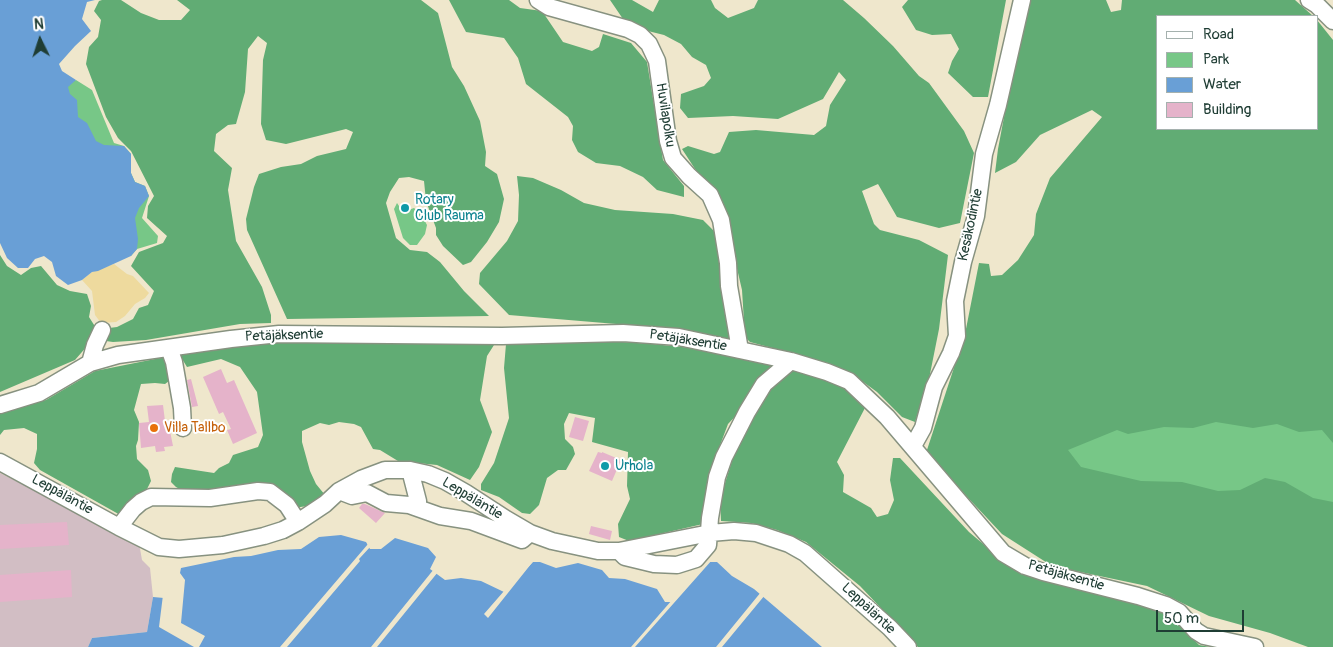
<!DOCTYPE html>
<html>
<head>
<meta charset="utf-8">
<style>
  body { margin:0 }
  #map { position:relative; width:1333px; height:647px; overflow:hidden; background:#efe7cc; font-family:Pangolin,sans-serif }
  canvas { display:block }
  .legend { position:absolute; left:1156px; top:15px; width:162px; height:115px; box-sizing:border-box; background:#fff; border:1px solid #a5b1ae; margin:0; padding:6px 9px; list-style:none; font-size:15px; color:#1f3d34 }
  .legend li { display:flex; align-items:center; gap:10px; height:25px }
  .legend b { width:25px; border:1px solid #a5b1ae }
  .north { position:absolute; left:15px; top:15px; width:50px; height:50px; -webkit-text-stroke:4px #fff; paint-order:stroke; rotate:356deg; font-size:14px; font-weight:700; line-height:20px; text-align:center; color:#1f3d34 }
  .north::after { content:''; display:block; margin:auto; width:18px; height:22px; background:#1f3d34; clip-path:polygon(50% 0,100% 100%,50% 72%,0 100%) }
  .scale { position:absolute; left:1156px; top:610px; width:88px; height:22px; box-sizing:border-box; border:2px solid #1f3d34; border-top:0; padding-left:6px; font-size:15px; line-height:18px; white-space:nowrap; color:#1f3d34; -webkit-text-stroke:4px #fff; paint-order:stroke }
</style>
</head>
<body>
<div id="map">
<canvas width="1333" height="647"></canvas>
<ul class="legend">
<li><b style="height:6px;background:#fff"></b>Road</li>
<li><b style="height:14px;background:#77c787"></b>Park</li>
<li><b style="height:14px;background:#699fd6"></b>Water</li>
<li><b style="height:14px;background:#e5b3ca"></b>Building</li>
</ul>
<div class="north">N</div>
<div class="scale">50 m</div>
</div>
<script>
const g = document.querySelector('canvas').getContext('2d');
g.lineJoin = 'round';
function fillPath(path, color) {
  g.fillStyle = color;
  g.fill(path, 'evenodd');
}
function poly(rows) {
  const path = new Path2D();
  for (const r of rows) {
    path.moveTo(r[0], r[1]);
    for (let i = 2; i < r.length; i += 2) path.lineTo(r[i], r[i + 1]);
  }
  return path;
}
function stroke(path, color, width, dash) {
  g.strokeStyle = color;
  g.lineWidth = width;
  g.lineCap = dash ? 'butt' : 'round';
  g.setLineDash(dash || []);
  g.stroke(path);
}
function drawText(font, color, halo, rows, align = 'center') {
  g.font = font + ' Pangolin,sans-serif';
  g.lineWidth = 4;
  g.setLineDash([]);
  g.textBaseline = 'middle';
  g.strokeStyle = halo;
  g.fillStyle = color;
  for (const [text, x, y, turn = 0] of rows) {
    g.save();
    g.translate(x, y);
    g.rotate((+turn || 0) * Math.PI / 180);
    g.textAlign = isNaN(turn) ? turn : align;
    if (halo) g.strokeText(text, 0, 0);
    g.fillText(text, 0, 0);
    g.restore();
  }
}
const industrial = poly([
  [0,473,139,543,142,560,150,568,153,597,147,632,92,638,88,647,0,647]
]);
const green = poly([
  [76,80,92,90,114,143,124,146,131,154,131,173,135,182,145,186,149,196,142,218,158,236,157,243,137,249,131,256,95,164,62,85],
  [397,203,403,212,414,208,421,214,427,225,425,234,417,245,410,245,403,238,394,209],
  [1333,353,1333,541,1072,480,1054,441]
]);
const forest = poly([
  [102,0,121,0,141,13,159,20,181,20,190,10,177,0,421,0,438,13,452,67,464,86,480,121,486,152,485,166,497,174,504,199,499,222,487,242,471,262,463,265,443,246,436,235,436,228,426,201,424,181,409,177,399,178,390,192,386,203,396,238,410,250,427,252,440,262,464,291,489,316,287,319,247,230,246,219,254,187,259,174,281,167,301,164,317,156,346,149,353,132,346,129,286,144,266,140,261,124,263,60,267,43,258,36,248,49,245,92,236,124,228,125,216,134,214,151,232,168,228,190,236,241,262,287,271,315,271,323,240,324,146,340,113,342,106,341,106,332,109,328,117,327,133,319,139,308,148,305,154,291,131,266,139,252,163,243,167,236,147,218,148,206,154,196,131,151,118,138,106,117,86,64,89,47,98,37,101,20,94,11,99,1],
  [449,0,509,0,520,8,542,11,563,42,592,51,599,47,603,34,631,43,647,62,663,160,684,186,684,197,657,190,643,177,620,166,596,163,578,152,572,140,573,126,568,117,526,84,518,58,504,38,466,32],
  [610,0,632,0,653,12,659,0,711,0,715,8,728,18,754,8,758,0,843,0,864,18,893,46,919,76,929,83,964,131,974,153,960,223,939,228,897,217,878,184,862,191,874,224,880,230,919,240,948,255,939,329,928,384,915,422,902,417,877,392,855,376,828,363,750,342,745,337,742,290,728,230,725,210,720,196,711,185,697,172,682,149,688,146,714,154,720,152,729,132,756,130,814,135,826,126,830,105,846,80,839,72,823,99,778,119,733,116,688,118,680,108,681,94,704,86,711,78,706,65,692,57,681,44,664,35,636,28,623,19],
  [908,0,1006,0,988,97,973,97,948,73,952,61,959,49,951,34,932,35,916,30,902,7],
  [1026,0,1106,0,1111,12,1121,10,1122,0,1295,0,1313,16,1157,16,1157,129,1317,129,1317,20,1333,40,1333,443,1322,430,1299,432,1277,424,1253,428,1216,422,1193,428,1164,427,1128,434,1117,430,1068,450,1081,467,1141,481,1182,482,1218,491,1240,490,1265,478,1285,482,1313,498,1333,502,1333,647,1308,647,1270,633,1209,616,1147,586,1052,566,1002,534,926,453,965,334,979,263,989,264,991,276,1002,275,1018,260,1034,235,1036,214,1050,178,1102,117,1092,110,1040,135,1016,162,995,173,998,149],
  [517,176,533,178,561,190,584,203,615,210,673,214,703,220,716,233,721,283,731,339,676,329,509,315,479,284,480,273,507,241,518,221,519,195],
  [0,255,7,266,21,275,31,268,41,266,57,285,70,291,87,294,91,306,89,317,96,328,88,345,75,360,0,392],
  [289,338,494,345,487,356,480,400,492,432,479,467,470,480,437,465,398,461,380,450,373,449,361,427,354,424,339,422,329,425,320,423,302,431,302,442,310,471,316,484,325,495,307,506,294,508,275,493,187,493,176,487,171,482,172,474,175,467,214,473,219,468,229,463,233,455,258,447,263,435,257,392,240,367,221,359,187,367,179,354],
  [591,340,653,344,701,349,779,364,745,406,728,424,716,456,703,524,629,541,619,537,618,524,630,499,627,486,628,452,592,442,595,418,569,413,564,424,565,439,573,447,575,454,566,470,558,470,547,478,539,505,530,514,522,513,499,497,481,490,481,484,494,463,509,418,504,368,506,344],
  [160,358,166,358,173,378,165,384,155,383,141,384,134,410,139,422,138,440,136,446,137,459,148,470,151,481,146,491,122,516,40,470,34,463,37,449,37,434,24,428,4,430,0,435,0,413,20,404,46,400,95,371],
  [798,370,848,388,867,404,837,462,844,475,843,492,871,508,877,517,888,514,894,500,890,480,893,458,900,458,969,532,1001,559,1157,609,1174,619,1199,645,1210,647,918,647,860,586,806,542,777,530,751,523,721,521,720,499,737,445,772,386,790,371]
]);
const sand = poly([
  [114,264,127,274,133,276,149,293,145,298,135,304,125,316,116,322,101,323,95,315,92,291,82,280,92,272]
]);
const water = poly([
  [0,0,95,0,87,2,82,19,91,31,75,46,59,64,62,71,76,80,68,87,70,94,77,100,78,117,87,123,96,141,104,145,124,146,131,154,131,173,135,182,145,186,149,196,139,208,135,218,138,239,137,249,131,256,98,271,92,272,82,280,68,285,56,276,52,262,44,256,35,259,28,268,18,268,7,258,0,243],
  [341,535,366,542,370,549,381,549,395,538,428,548,436,557,430,569,445,580,461,578,481,581,504,592,533,562,540,562,556,568,578,563,602,570,609,578,625,579,657,589,665,602,674,602,708,562,717,562,732,576,754,589,822,647,88,647,92,638,147,632,153,597,164,598,185,580,180,573,181,568,234,557,251,556,278,550,301,549,319,537]
]);
const pier = poly([
  [368,544,371,546,359,559,360,561,287,647,280,647],
  [535,559,488,618,484,614,531,560],
  [712,560,635,647,631,647,706,561],
  [434,569,438,572,377,647,371,647],
  [181,579,185,580,181,623,205,636,199,647,194,647,159,627,163,595],
  [761,592,765,595,722,647,716,647]
]);
const building = poly([
  [221,369,227,383,234,380,257,433,233,444,227,430,231,429,223,412,219,414,203,377],
  [191,379,198,406,192,407,187,380],
  [163,405,165,421,168,421,173,446,164,447,165,451,156,452,155,446,141,448,139,423,149,422,147,406],
  [575,417,589,421,583,441,569,437],
  [598,452,602,453,602,452,621,460,612,481,589,471],
  [362,504,365,504,385,513,376,523,359,508],
  [67,522,69,545,0,549,0,525],
  [591,526,612,531,610,540,589,534],
  [71,570,72,597,0,602,0,575]
]);
const minor = poly([
  [538,0,549,7,628,29,640,35,649,44,657,61,668,141,673,158,689,176,710,195,721,220,728,263,729,286,740,350],
  [1309,0,1317,5,1333,21],
  [169,348,174,362,182,408,183,428],
  [90,363,95,345,102,330],
  [0,405,39,393,90,363,118,355,231,339,279,334,502,336,623,333,679,337,791,361,827,372,849,381,887,417,1003,553,1025,566,1043,572,1138,596,1166,605,1179,612,1196,631,1204,636,1255,647],
  [913,446,923,428,934,387,951,353,957,336,955,301,963,262,976,216,984,154,998,105,1022,0],
  [0,462,119,527,159,547,179,549,223,545,264,536,283,530,298,522,325,504,339,491,361,479,385,470,410,470,428,474,445,481,466,493,506,519,530,533,552,541,598,551,619,551,710,533,734,531,756,533,789,544,805,553,890,628,908,647],
  [410,470,418,501,418,508],
  [339,491,352,496,367,493,386,503,409,505,440,516,471,521,522,540,530,533],
  [119,527,133,509,141,502,151,497,210,498,258,491,270,492,287,505,298,522],
  [619,551,625,557,654,564,677,565,696,559,708,545,710,518,717,477,724,457,747,412,764,384,791,361]
]);
const markers = [
  [405,208,5,"#0f9aa8"],
  [154,428,5,"#e8710a"],
  [605,466,5,"#0f9aa8"]
];
const streetNames = [
  ["Huvilapolku",665,115,81],
  ["Kesäkodintie",971,225,-78],
  ["Petäjäksentie",284,336,-2],
  ["Petäjäksentie",688,341,9],
  ["Leppäläntie",62,495,29],
  ["Leppäläntie",472,499,31],
  ["Petäjäksentie",1066,576,16],
  ["Leppäläntie",868,609,43]
];
const cultureNames = [
  ["Rotary",415,200],
  ["Club Rauma",415,216],
  ["Urhola",615,466]
];
const foodNames = [
  ["Villa Tallbo",164,428]
];
fillPath(industrial, '#d2bec4');
fillPath(green, '#77c787');
fillPath(forest, '#61ac74');
fillPath(sand, '#eeda9e');
fillPath(water, '#699fd6');
fillPath(pier, '#efe7cc');
fillPath(building, '#e5b3ca');
stroke(minor, '#879280', 19);
stroke(minor, '#fff', 16);
for (const [x, y, r, color] of markers) {
  const dot = new Path2D();
  dot.arc(x, y, r, 0, 2 * Math.PI);
  g.fillStyle = color;
  g.fill(dot);
  stroke(dot, '#fff', 2);
}
drawText('14px', '#1f3d34', '#fff', streetNames);
drawText('14px', '#0d838f', '#fff', cultureNames, 'left');
drawText('14px', '#c56008', '#fff', foodNames, 'left');
</script>
</body>
</html>
